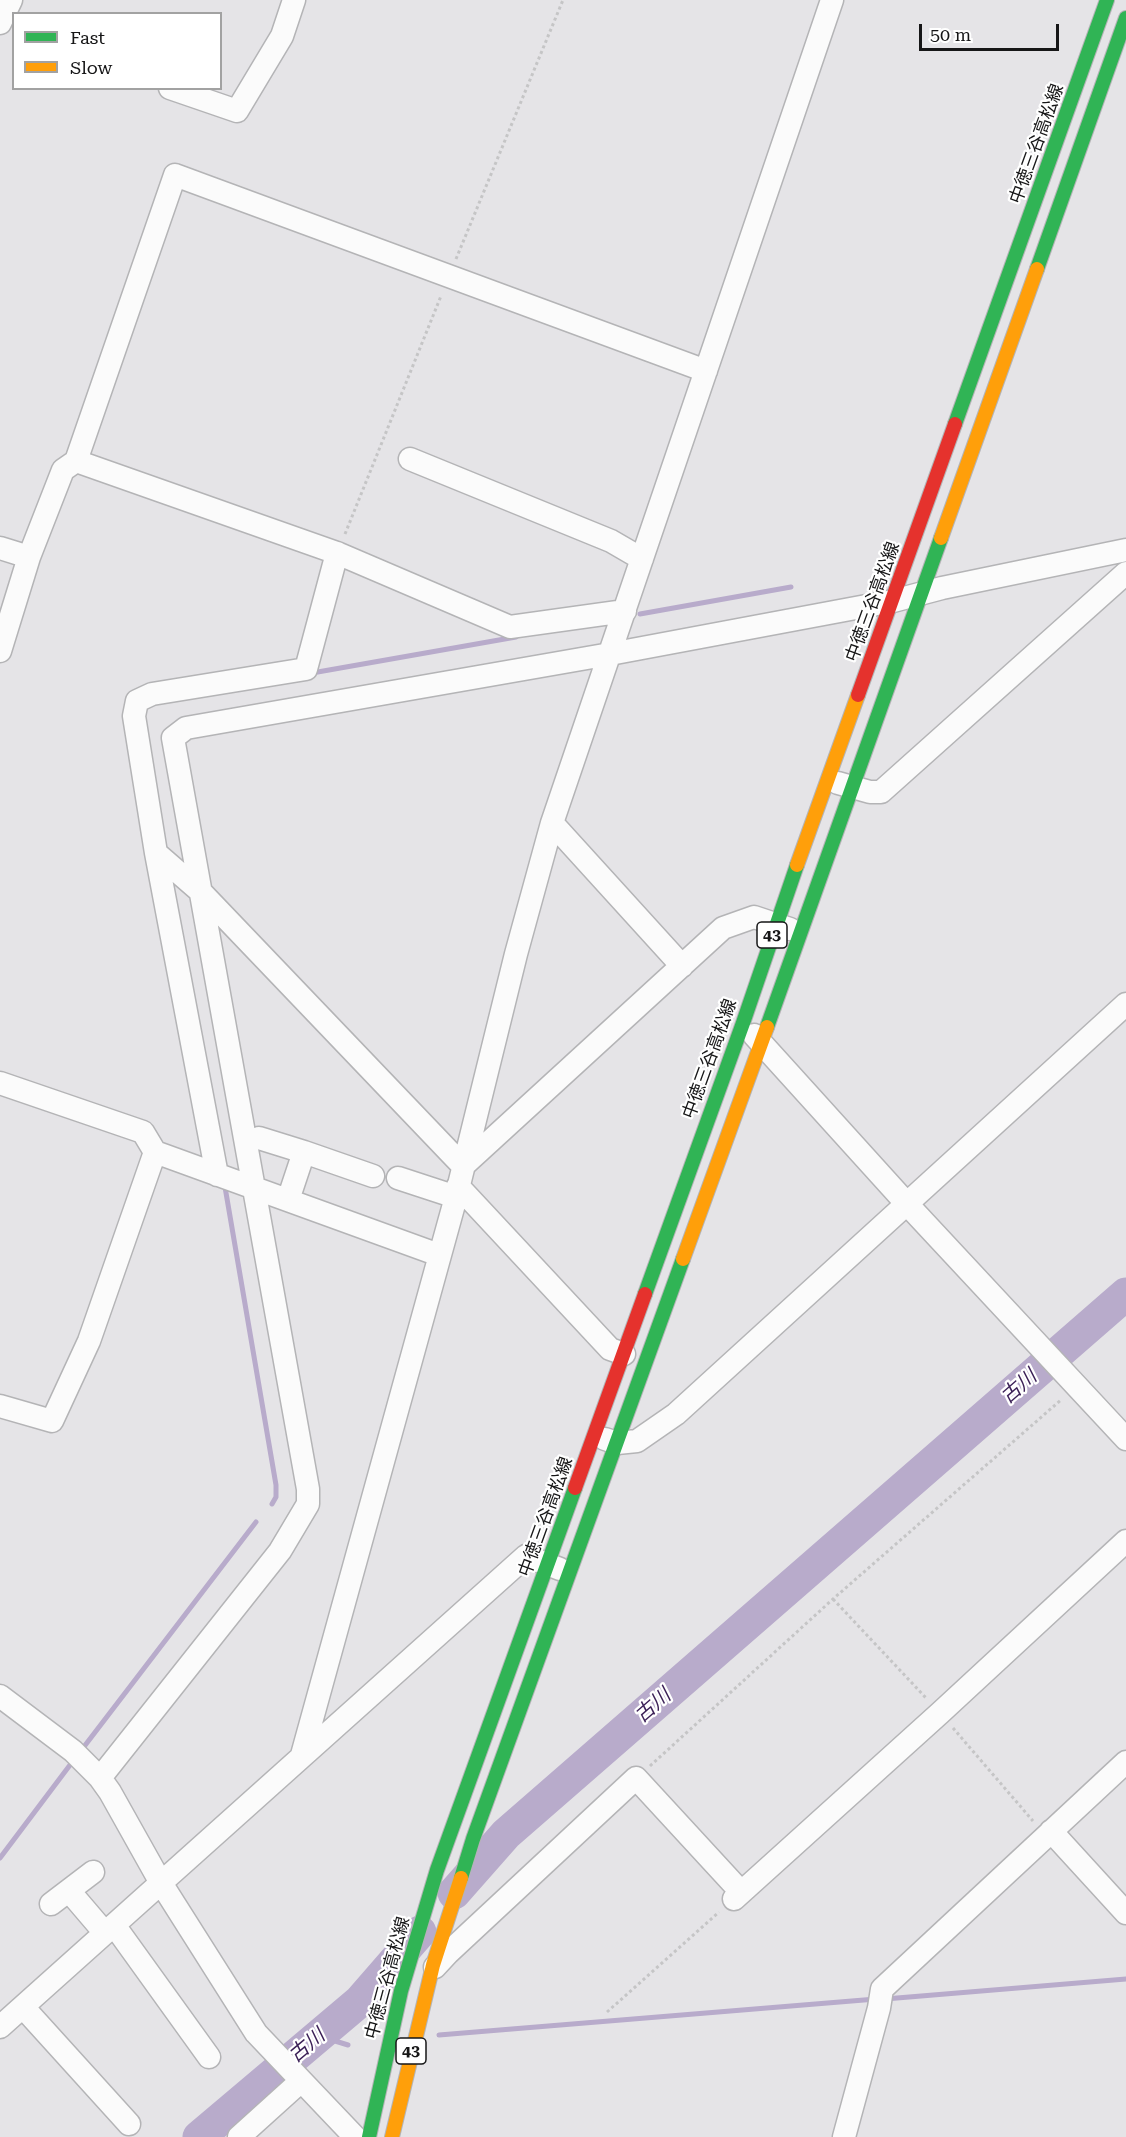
<!DOCTYPE html>
<html>
<head>
<meta charset="utf-8">
<style>
  body { margin:0 }
  #map { position:relative; width:1126px; height:2137px; overflow:hidden; background:#e5e4e7; font-family:"Roboto Serif",serif }
  canvas { display:block }
  .legend { position:absolute; left:12px; top:12px; width:210px; height:78px; box-sizing:border-box; background:#fff; border:2px solid #a2a2a2; margin:0; padding:8px 10px; list-style:none; font-size:18px; color:#161617 }
  .legend li { display:flex; align-items:center; gap:12px; height:30px }
  .legend b { width:30px; border:2px solid #a2a2a2 }
  .scale { position:absolute; left:919px; top:24px; width:140px; height:27px; box-sizing:border-box; border:3px solid #161617; border-top:0; padding-left:8px; font-size:18px; line-height:21px; white-space:nowrap; color:#161617; -webkit-text-stroke:4px #fff; paint-order:stroke }
</style>
</head>
<body>
<div id="map">
<canvas width="1126" height="2137"></canvas>
<ul class="legend">
<li><b style="height:8px;background:#30b455"></b>Fast</li>
<li><b style="height:8px;background:#ff9f0a"></b>Slow</li>
</ul>
<div class="scale">50 m</div>
</div>
<script>
const g = document.querySelector('canvas').getContext('2d');
g.lineJoin = 'round';
function poly(rows) {
  const path = new Path2D();
  for (const r of rows) {
    path.moveTo(r[0], r[1]);
    for (let i = 2; i < r.length; i += 2) path.lineTo(r[i], r[i + 1]);
  }
  return path;
}
function stroke(path, color, width, dash) {
  g.strokeStyle = color;
  g.lineWidth = width;
  g.lineCap = dash ? 'butt' : 'round';
  g.setLineDash(dash || []);
  g.stroke(path);
}
function drawText(font, color, halo, rows, align = 'center') {
  g.font = font + ' "Roboto Serif","Noto Sans JP",serif';
  g.lineWidth = 4.5;
  g.setLineDash([]);
  g.textBaseline = 'middle';
  g.strokeStyle = halo;
  g.fillStyle = color;
  for (const [text, x, y, turn = 0] of rows) {
    g.save();
    g.translate(x, y);
    g.rotate((+turn || 0) * Math.PI / 180);
    g.textAlign = isNaN(turn) ? turn : align;
    if (halo) g.strokeText(text, 0, 0);
    g.fillText(text, 0, 0);
    g.restore();
  }
}
const stream = poly([
  [640,614,791,587],
  [312,673,516,637],
  [225,1187,276,1485,276,1497,272,1504],
  [83,1748,256,1522],
  [0,1858,73,1761],
  [885,1999,1126,1979],
  [439,2035,876,1999],
  [319,2036,348,2045]
]);
const river = poly([
  [454,1893,506,1834,1126,1294],
  [199,2137,360,2001,420,1932]
]);
const path = poly([
  [456,259,563,0],
  [345,534,441,296],
  [833,1599,927,1699],
  [953,1728,1033,1821],
  [650,1766,833,1599,1062,1399],
  [607,2012,719,1912]
]);
const street = poly([
  [0,23,11,0],
  [170,88,237,111,282,36,294,0],
  [410,459,611,541,642,559],
  [76,461,337,553,510,627,625,611],
  [0,548,29,557],
  [0,651,29,557,63,470,76,461,175,175,706,371],
  [838,783,870,792,881,792,1126,573],
  [552,823,682,966],
  [156,853,201,892,463,1166,723,928,754,917,790,929],
  [754,1035,907,1204,1126,1439],
  [0,1083,143,1132,155,1152,439,1255],
  [259,1138,304,1152],
  [217,1175,156,853,134,716,137,701,152,694,306,669,337,553],
  [398,1178,456,1197],
  [458,1186,610,1349,624,1354],
  [288,1200,304,1152,373,1176],
  [0,1406,52,1421,89,1341,155,1152],
  [605,1439,617,1443,637,1441,676,1414,1126,1004],
  [0,1696,73,1751,100,1778,110,1792,161,1883,256,2033,355,2137],
  [302,1755,456,1197,516,954,552,823,832,0],
  [100,1778,280,1551,308,1504,308,1489,173,738,186,728,610,654,893,601,942,588,1126,550],
  [1051,1831,1126,1913],
  [70,1892,105,1933],
  [734,1899,940,1713,1126,1541],
  [51,1904,93,1872],
  [114,1925,209,2057],
  [435,1967,448,1953,636,1778,741,1892],
  [23,2007,129,2124],
  [0,2027,526,1556,560,1569],
  [239,2137,301,2081],
  [844,2137,879,2008,882,1989,1126,1762]
]);
const fast = poly([
  [1037,269,1126,18],
  [955,424,1107,0],
  [767,1027,941,538],
  [645,1294,743,1023,797,865],
  [461,1878,473,1839,683,1259],
  [369,2137,401,1991,437,1870,575,1488]
]);
const slow = poly([
  [941,538,1037,269],
  [797,865,858,695],
  [683,1259,767,1027],
  [392,2137,433,1965,461,1878]
]);
const jam = poly([
  [858,695,955,424],
  [575,1488,645,1294]
]);
const shields = [
  [772,935,30],
  [411,2051,30]
];
const shieldNames = [
  ["43",772,935],
  ["43",411,2051]
];
const streetNames = [
  ["中徳三谷高松線",1037,144,-70],
  ["中徳三谷高松線",873,602,-70],
  ["中徳三谷高松線",710,1059,-70],
  ["中徳三谷高松線",546,1517,-70],
  ["中徳三谷高松線",388,1978,-75]
];
const waterNames = [
  ["古川",1019,1387,-41],
  ["古川",653,1706,-41],
  ["古川",307,2046,-40]
];
stroke(stream, '#b8abcb', 5);
stroke(river, '#b8abcb', 33);
stroke(street, '#b4b4b6', 25);
stroke(fast, '#b4b4b6', 16);
stroke(slow, '#b4b4b6', 16);
stroke(jam, '#b4b4b6', 16);
stroke(path, '#c5c5c6', 3, [3, 3]);
stroke(street, '#fbfbfb', 22);
stroke(fast, '#30b455', 14);
stroke(slow, '#ff9f0a', 14);
stroke(jam, '#e5322d', 14);
for (const [x, y, w] of shields) {
  const box = new Path2D();
  box.roundRect(x - w / 2, y - 13, w, 26, 4.5);
  g.fillStyle = '#fff';
  g.fill(box);
  stroke(box, '#161617', 1.5);
}
drawText('bold 16px', '#161617', null, shieldNames);
drawText('18px', '#161617', '#fff', streetNames);
drawText('italic 20px', '#3a1f56', '#fff', waterNames);
</script>
</body>
</html>
